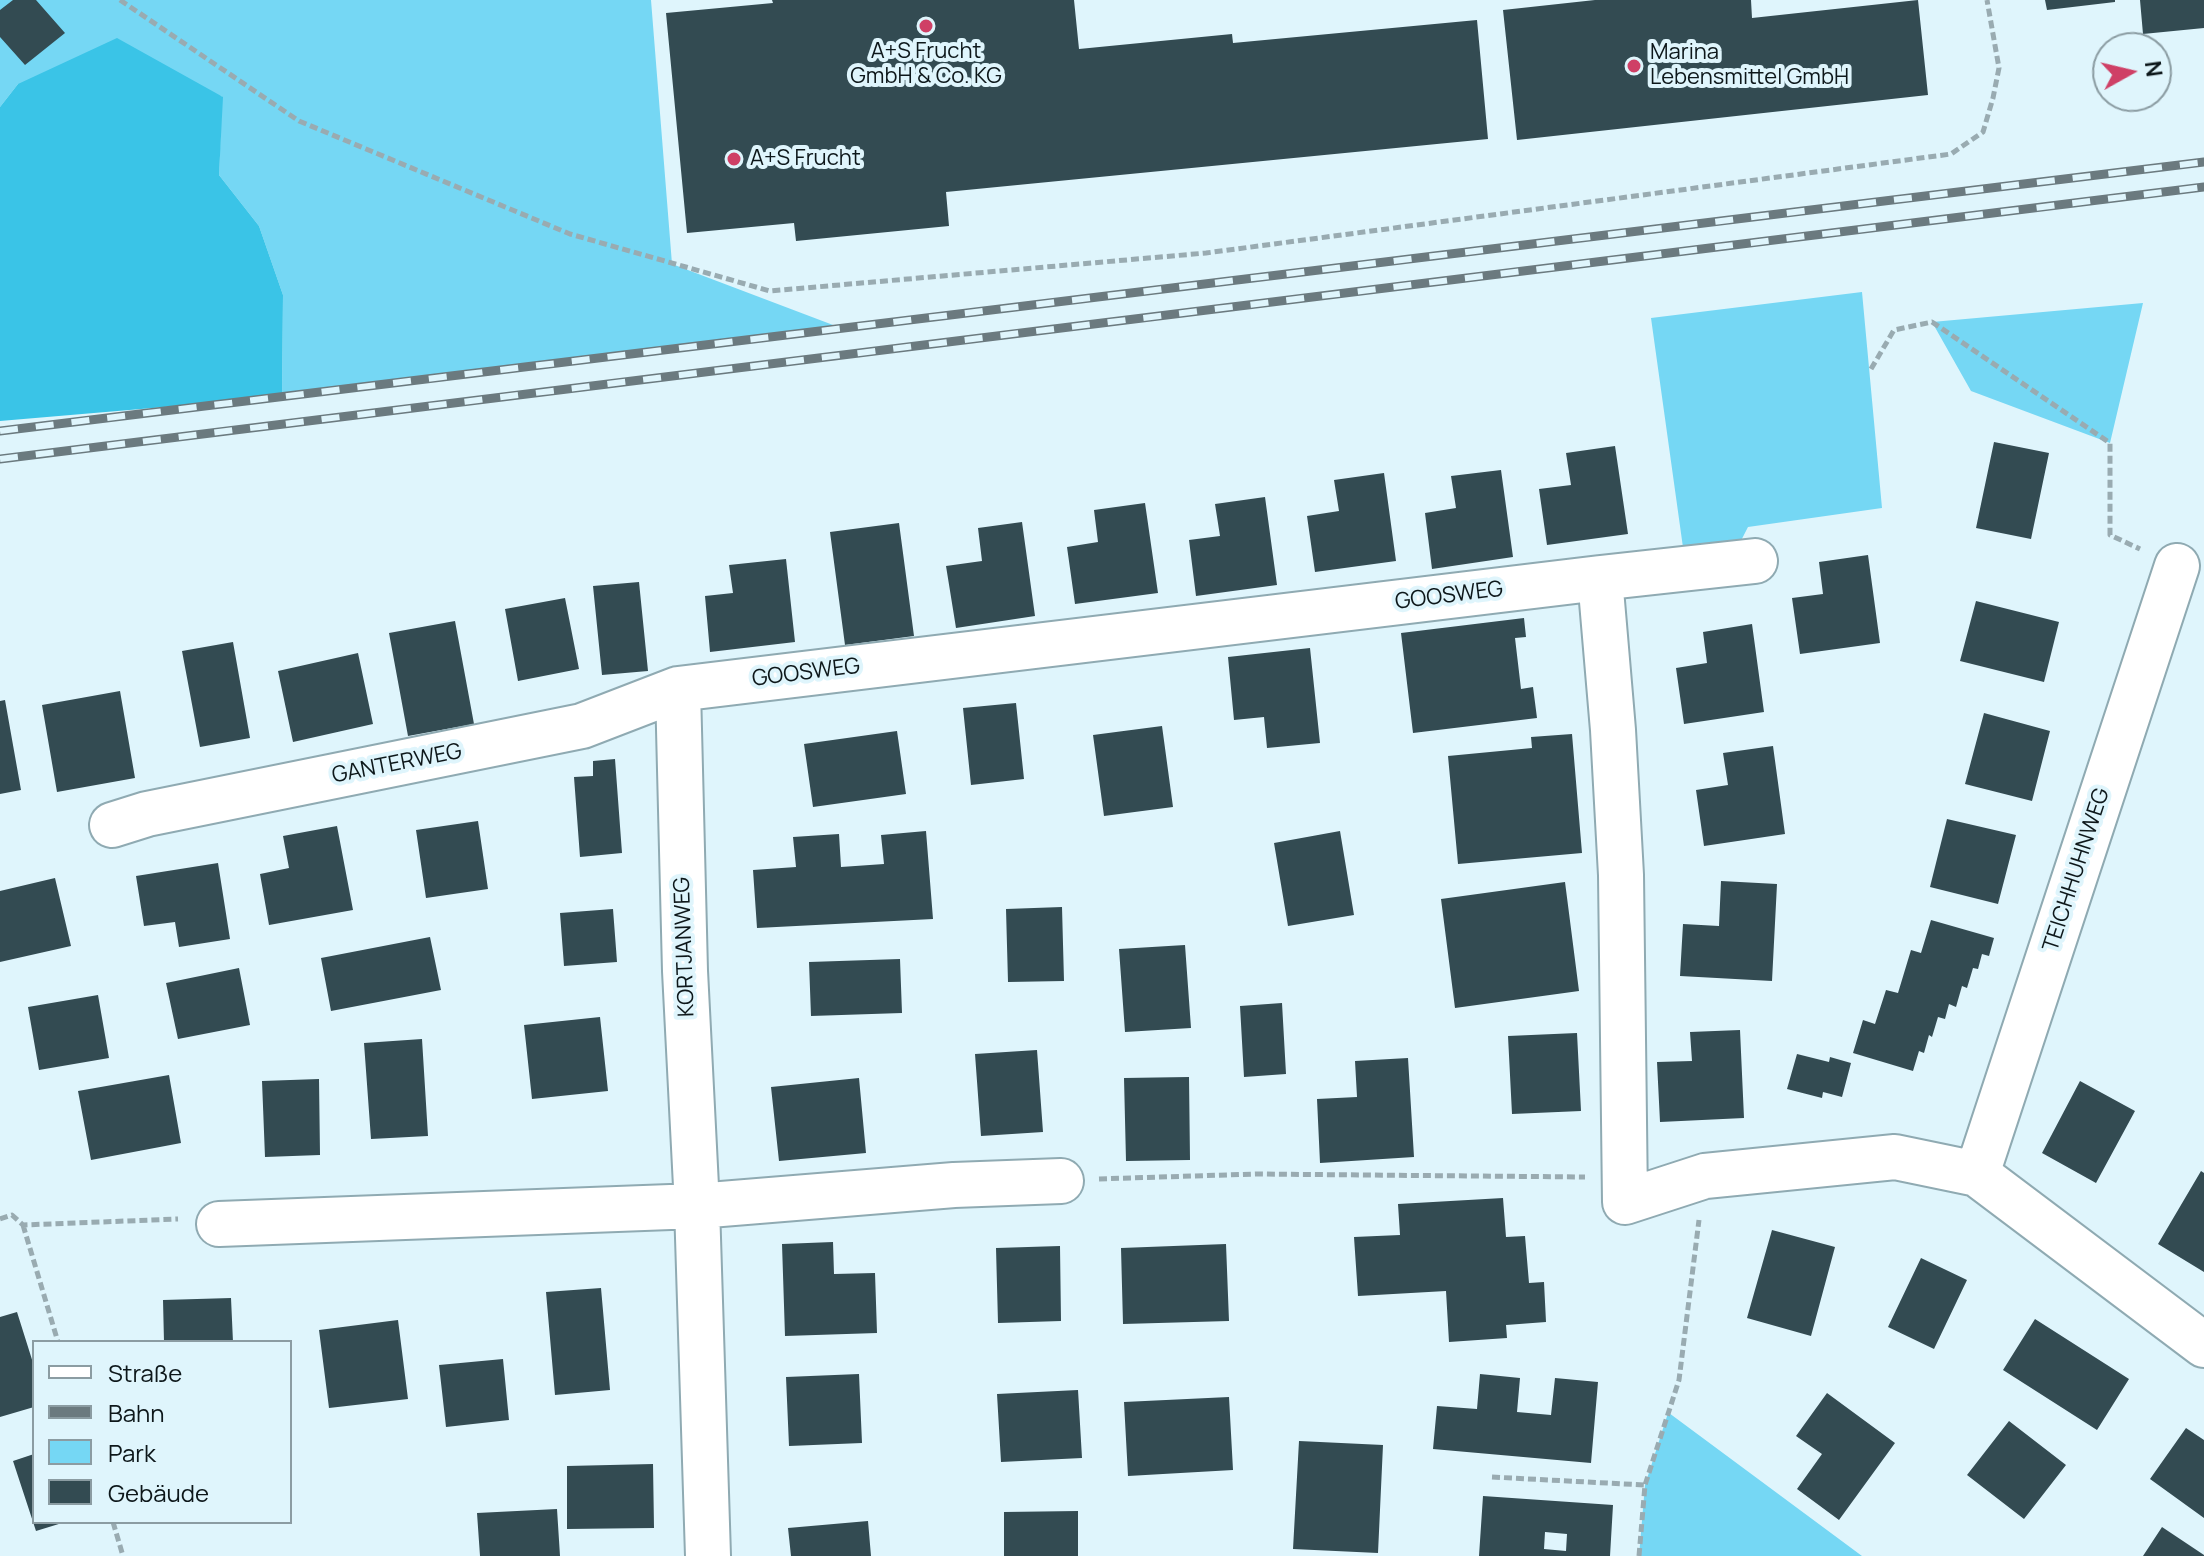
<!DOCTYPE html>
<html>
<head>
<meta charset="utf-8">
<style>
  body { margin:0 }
  #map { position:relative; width:2204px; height:1556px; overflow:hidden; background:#dff5fc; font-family:Manrope,sans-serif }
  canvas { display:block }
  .legend { position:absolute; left:32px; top:1340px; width:260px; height:184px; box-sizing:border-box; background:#dff5fc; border:2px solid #8b9ca2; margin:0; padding:10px 14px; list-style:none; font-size:24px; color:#0d171a }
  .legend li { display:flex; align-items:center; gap:16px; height:40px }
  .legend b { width:40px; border:2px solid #8b9ca2 }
  .north { position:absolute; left:2092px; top:32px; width:80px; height:80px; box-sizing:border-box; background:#dff5fc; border:2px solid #8b9ca2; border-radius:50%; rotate:82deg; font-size:22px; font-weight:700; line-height:32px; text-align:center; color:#0d171a }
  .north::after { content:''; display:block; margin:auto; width:28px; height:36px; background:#cf4066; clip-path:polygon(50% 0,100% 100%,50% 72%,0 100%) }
</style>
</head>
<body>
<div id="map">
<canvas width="2204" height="1556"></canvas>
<ul class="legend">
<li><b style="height:10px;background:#fff"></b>Straße</li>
<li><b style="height:10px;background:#6b7a7f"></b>Bahn</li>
<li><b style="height:22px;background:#75d7f4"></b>Park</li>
<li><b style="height:22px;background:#334b52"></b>Gebäude</li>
</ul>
<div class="north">N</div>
</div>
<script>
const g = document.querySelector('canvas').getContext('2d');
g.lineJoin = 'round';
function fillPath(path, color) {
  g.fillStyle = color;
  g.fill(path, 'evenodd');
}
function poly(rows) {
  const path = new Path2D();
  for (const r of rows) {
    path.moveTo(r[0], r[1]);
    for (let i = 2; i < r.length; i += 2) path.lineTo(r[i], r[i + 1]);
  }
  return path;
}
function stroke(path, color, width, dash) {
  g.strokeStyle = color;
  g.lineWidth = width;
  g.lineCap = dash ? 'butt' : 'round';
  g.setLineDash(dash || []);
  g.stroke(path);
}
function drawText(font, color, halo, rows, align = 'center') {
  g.font = font + ' Manrope,sans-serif';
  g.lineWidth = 8;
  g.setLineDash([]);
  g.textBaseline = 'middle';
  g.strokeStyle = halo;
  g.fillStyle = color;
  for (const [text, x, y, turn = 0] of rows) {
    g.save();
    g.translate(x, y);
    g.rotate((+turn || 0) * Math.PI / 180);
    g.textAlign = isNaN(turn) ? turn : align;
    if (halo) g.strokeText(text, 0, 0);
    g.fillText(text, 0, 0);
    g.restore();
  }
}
const green = poly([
  [0,0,651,0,672,264,841,328,282,397,283,295,259,226,219,175,222,96,18,84,0,107],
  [1862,292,1882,508,1748,527,1729,564,1686,569,1651,318],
  [2143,303,2110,443,1971,391,1932,322],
  [1668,1413,1669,1413,1862,1556,1639,1556,1645,1485]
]);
const forest = poly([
  [117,38,223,97,219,175,259,226,283,295,282,397,0,421,0,107,18,84]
]);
const building = poly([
  [13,0,36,0,65,33,25,65,0,37,0,10],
  [772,0,1074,0,1079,49,1232,34,1233,43,1477,20,1488,139,946,192,949,226,796,241,794,223,687,233,666,13,773,3],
  [1595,0,1751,0,1752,18,1918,0,1928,95,1517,140,1503,10],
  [2045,0,2115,0,2115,2,2047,10],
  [2140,0,2204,0,2204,28,2143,34],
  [1994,442,2049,453,2031,539,1976,528],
  [1615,446,1628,534,1547,545,1539,489,1571,485,1566,453],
  [1501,470,1513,557,1432,569,1425,513,1456,508,1451,476],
  [1384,473,1396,561,1315,572,1307,516,1339,511,1334,480],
  [1265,497,1277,585,1196,596,1189,540,1220,536,1215,504],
  [1145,503,1158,593,1075,604,1067,547,1098,542,1094,510],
  [1022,522,1035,616,956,628,946,566,982,561,978,528],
  [899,523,914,636,845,645,830,532],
  [1868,555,1880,643,1800,654,1792,598,1823,594,1819,562],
  [786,559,795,642,710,652,705,596,733,593,729,565],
  [639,582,648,671,602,675,593,586],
  [565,598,579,669,518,681,505,609],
  [1976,601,2059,622,2044,682,1960,661],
  [1524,618,1526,637,1515,638,1521,689,1533,687,1537,718,1413,733,1401,633],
  [455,621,474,724,408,736,389,633],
  [1752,624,1764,712,1684,724,1676,668,1707,663,1703,632],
  [233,642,250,738,200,747,182,651],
  [1310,648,1320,743,1267,748,1264,717,1234,720,1228,657],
  [358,653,373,724,293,742,278,671],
  [120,691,135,778,57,792,42,705],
  [5,700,21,790,0,794,0,701],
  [1016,703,1024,779,971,785,963,708],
  [1984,713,2050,731,2032,801,1965,784],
  [1162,726,1173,807,1104,816,1093,735],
  [897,731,906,794,813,807,804,744],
  [1572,734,1582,853,1458,864,1448,756,1532,748,1531,737],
  [1773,746,1785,834,1704,846,1696,790,1728,785,1723,753],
  [615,759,622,853,580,857,574,777,593,776,593,761],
  [1947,819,2016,835,1998,904,1930,887],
  [478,821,488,889,426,898,416,830],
  [337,826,353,910,269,925,260,874,289,868,283,836],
  [926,831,933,919,757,928,753,870,796,867,793,837,839,834,841,867,884,864,881,835],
  [1340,831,1354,915,1288,926,1274,843],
  [218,863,230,939,179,947,175,922,144,926,136,876],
  [55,878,71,946,0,962,0,891],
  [1721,881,1777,884,1772,981,1680,976,1683,924,1719,926],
  [1565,882,1579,991,1455,1008,1441,899],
  [1062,907,1064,981,1008,982,1006,909],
  [613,909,617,962,564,966,560,913],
  [1931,920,1994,938,1989,956,1982,954,1978,969,1973,968,1967,988,1962,986,1956,1007,1949,1004,1945,1019,1938,1017,1932,1037,1929,1035,1924,1053,1919,1051,1913,1071,1853,1053,1863,1020,1875,1024,1886,990,1898,993,1911,950,1921,953],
  [430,937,441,990,331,1011,321,958],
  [1185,945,1191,1028,1125,1032,1119,949],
  [900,959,902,1013,811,1016,809,962],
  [239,968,250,1025,178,1039,166,983],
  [98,995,109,1058,39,1070,28,1007],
  [1282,1003,1286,1074,1244,1077,1240,1006],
  [600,1017,608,1091,532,1099,524,1025],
  [1740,1030,1744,1118,1660,1122,1657,1062,1692,1061,1690,1032],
  [1577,1033,1581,1111,1512,1114,1508,1036],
  [422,1039,428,1136,371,1139,364,1043],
  [1037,1050,1043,1132,981,1136,975,1054],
  [1797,1054,1829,1062,1830,1057,1851,1063,1842,1097,1823,1092,1822,1098,1787,1089],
  [1408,1058,1414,1157,1320,1163,1317,1099,1357,1097,1355,1061],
  [169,1075,181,1143,91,1160,78,1091],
  [1189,1077,1190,1160,1126,1161,1124,1078],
  [859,1078,866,1153,779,1161,771,1087],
  [319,1079,320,1155,265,1157,262,1081],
  [2080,1081,2135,1111,2096,1183,2042,1153],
  [2201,1171,2204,1173,2204,1272,2158,1244],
  [1503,1198,1506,1237,1525,1236,1529,1283,1544,1282,1546,1322,1506,1325,1507,1338,1449,1342,1446,1291,1358,1296,1354,1237,1400,1235,1398,1204],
  [1772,1230,1835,1247,1811,1336,1747,1318],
  [833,1242,834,1274,875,1273,877,1333,785,1336,782,1244],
  [1226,1244,1229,1321,1123,1324,1121,1248],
  [1060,1246,1061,1321,998,1323,996,1248],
  [1921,1258,1967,1280,1934,1349,1888,1327],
  [601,1288,610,1390,555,1395,546,1292],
  [231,1298,233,1342,164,1342,163,1300],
  [17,1312,34,1366,34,1407,0,1417,0,1317],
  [2035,1319,2129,1379,2097,1430,2003,1370],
  [398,1320,408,1399,329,1408,319,1330],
  [503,1359,509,1420,446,1427,439,1365],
  [859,1374,862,1443,789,1446,786,1377],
  [1480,1374,1520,1378,1517,1412,1551,1415,1555,1378,1598,1382,1591,1463,1433,1449,1437,1406,1477,1409],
  [1078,1390,1082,1458,1001,1462,997,1394],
  [1827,1393,1895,1443,1839,1520,1797,1489,1822,1454,1796,1436],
  [1229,1397,1233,1470,1128,1476,1124,1402],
  [2009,1421,2066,1465,2024,1519,1967,1475],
  [2186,1428,2204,1440,2204,1518,2150,1479],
  [1299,1441,1383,1445,1378,1553,1293,1549],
  [34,1454,34,1522,62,1523,36,1531,13,1461],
  [653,1464,654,1528,567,1529,567,1466],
  [1483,1496,1613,1505,1610,1556,1479,1556],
  [1545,1532,1567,1534,1566,1551,1544,1549],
  [557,1509,560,1556,480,1556,477,1513],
  [1078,1511,1078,1556,1004,1556,1004,1512],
  [868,1521,871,1556,791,1556,788,1528],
  [2162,1527,2204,1555,2204,1556,2143,1556]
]);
const path = poly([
  [120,0,299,121,570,234,770,291,1206,253,1951,154,1983,132,1993,98,1999,68,1987,0],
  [1871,369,1894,330,1932,322,2110,443,2110,535,2140,549],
  [1099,1179,1256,1174,1585,1177],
  [0,1219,12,1215,23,1225,178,1219],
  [23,1225,58,1342],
  [1492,1477,1645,1485],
  [113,1522,123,1556],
  [1639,1556,1645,1485,1679,1380,1699,1220]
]);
const street = poly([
  [1600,578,1755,561],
  [678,689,685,971,697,1206,708,1556],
  [112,825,147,814,582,726,678,689,1600,578,1613,730,1621,875,1625,1202,1705,1176,1895,1157,1977,1174,2204,1345],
  [1977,1174,2177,566],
  [219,1224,697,1206,954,1185,1061,1181]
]);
const rail = poly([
  [0,431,2204,162],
  [0,459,2204,187]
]);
const markers = [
  [926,26,8,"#cf4066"],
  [1634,66,8,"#cf4066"],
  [734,159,8,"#cf4066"]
];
const poiNames = [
  ["A+S Frucht",926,52,"center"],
  ["GmbH & Co. KG",926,77,"center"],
  ["Marina",1650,53],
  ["Lebensmittel GmbH",1650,78],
  ["A+S Frucht",750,159]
];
const streetNames = [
  ["GOOSWEG",1449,596,-7],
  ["GOOSWEG",806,673,-7],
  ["GANTERWEG",397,764,-11],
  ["TEICHHUHNWEG",2077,870,-72],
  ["KORTJANWEG",685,947,-92]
];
fillPath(green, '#75d7f4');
fillPath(forest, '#3ac4e7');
fillPath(building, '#334b52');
stroke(street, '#8faab2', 48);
stroke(path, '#99abb1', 5, [8, 4]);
stroke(street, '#fff', 44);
stroke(rail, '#6b7a7f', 9);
stroke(rail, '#dff5fc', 6, [18]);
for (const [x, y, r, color] of markers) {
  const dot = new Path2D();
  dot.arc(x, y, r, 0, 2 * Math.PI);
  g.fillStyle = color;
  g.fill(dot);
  stroke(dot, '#dff5fc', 3);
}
drawText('22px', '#0d171a', '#dff5fc', poiNames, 'left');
drawText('22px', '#0d171a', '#dff5fc', streetNames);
</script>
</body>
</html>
